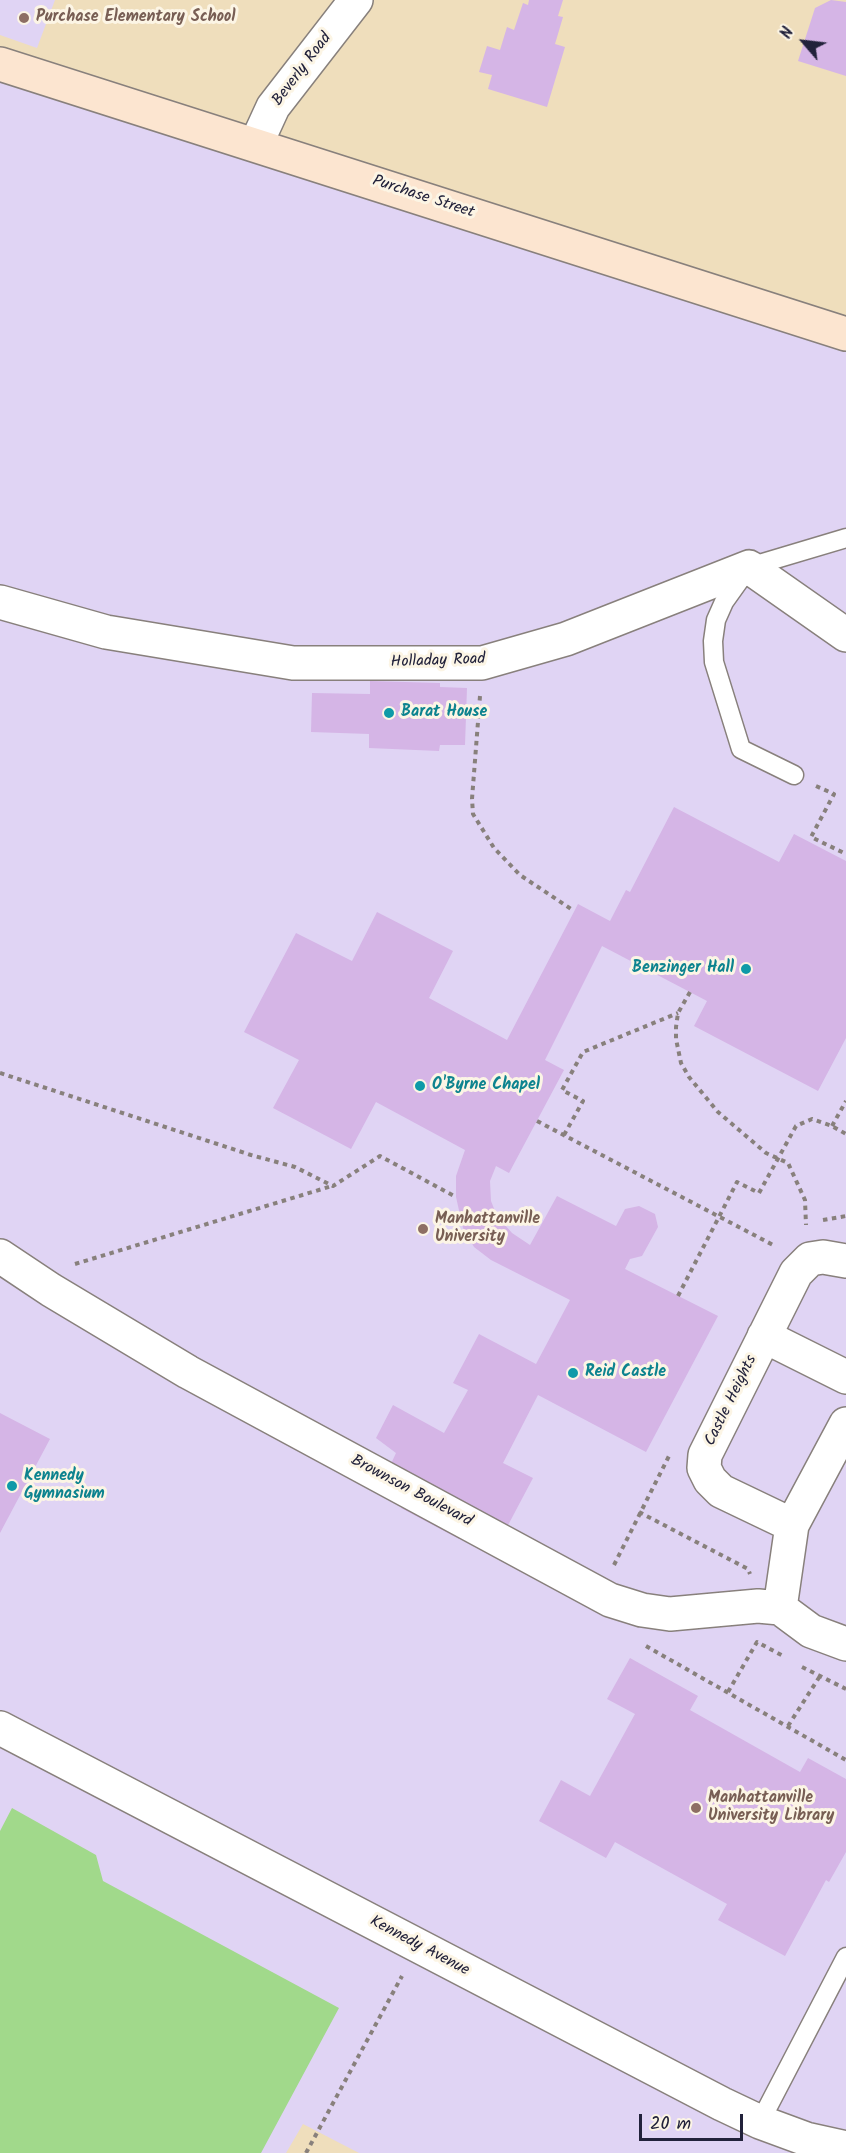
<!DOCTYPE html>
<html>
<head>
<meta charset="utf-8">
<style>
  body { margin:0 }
  #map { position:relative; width:846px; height:2153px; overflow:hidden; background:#efdebc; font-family:Kalam,sans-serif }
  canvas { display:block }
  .north { position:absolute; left:774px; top:12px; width:60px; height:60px; -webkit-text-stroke:4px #fcf5e5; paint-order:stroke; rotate:298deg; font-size:16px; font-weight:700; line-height:24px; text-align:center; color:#22223b }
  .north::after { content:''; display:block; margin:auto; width:21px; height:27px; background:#22223b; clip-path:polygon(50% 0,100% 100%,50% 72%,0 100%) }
  .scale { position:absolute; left:639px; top:2114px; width:104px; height:27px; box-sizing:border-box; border:3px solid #22223b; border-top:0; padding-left:8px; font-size:18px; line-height:21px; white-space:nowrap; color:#22223b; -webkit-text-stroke:4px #fcf5e5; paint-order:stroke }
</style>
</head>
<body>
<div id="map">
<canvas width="846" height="2153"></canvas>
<div class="north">N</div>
<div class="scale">20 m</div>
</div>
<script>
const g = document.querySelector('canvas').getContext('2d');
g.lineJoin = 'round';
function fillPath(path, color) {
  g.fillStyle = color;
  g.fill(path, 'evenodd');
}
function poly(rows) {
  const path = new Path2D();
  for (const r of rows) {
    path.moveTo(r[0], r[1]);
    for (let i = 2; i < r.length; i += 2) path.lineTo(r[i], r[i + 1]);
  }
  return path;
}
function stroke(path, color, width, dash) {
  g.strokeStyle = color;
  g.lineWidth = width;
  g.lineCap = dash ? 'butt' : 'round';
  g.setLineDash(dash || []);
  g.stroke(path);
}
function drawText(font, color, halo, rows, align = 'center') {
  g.font = font + ' Kalam,sans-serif';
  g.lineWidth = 6;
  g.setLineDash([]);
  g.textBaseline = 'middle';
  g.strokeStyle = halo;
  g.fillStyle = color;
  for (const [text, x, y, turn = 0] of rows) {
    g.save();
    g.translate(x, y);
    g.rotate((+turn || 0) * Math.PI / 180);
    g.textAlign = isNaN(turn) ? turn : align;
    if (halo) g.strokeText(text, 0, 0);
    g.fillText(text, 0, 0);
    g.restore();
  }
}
const built = poly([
  [0,0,55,0,37,48,0,35],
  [0,65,846,334,846,2153,359,2153,303,2124,286,2153,0,2153]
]);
const green = poly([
  [12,1808,96,1855,103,1881,339,2008,261,2153,0,2153,0,1831]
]);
const building = poly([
  [529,0,563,0,558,16,563,17,555,44,565,47,547,107,488,89,492,75,479,72,487,46,500,50,507,27,514,30,523,3,528,5],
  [831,0,846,2,846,76,798,61,815,8],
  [370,681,440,683,440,687,467,688,465,745,440,745,439,751,369,748,369,734,311,732,312,693,370,694],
  [674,807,779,862,794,834,846,861,846,1038,818,1091,694,1026,707,1001,602,946,545,1060,564,1070,509,1173,496,1166,490,1181,491,1201,497,1216,512,1233,530,1245,557,1196,616,1226,625,1209,639,1206,655,1214,658,1227,642,1256,630,1259,625,1269,718,1316,646,1452,538,1395,503,1463,533,1478,506,1529,474,1512,459,1539,401,1508,416,1482,389,1468,396,1453,376,1438,393,1405,444,1433,468,1390,453,1383,479,1334,536,1364,570,1300,491,1260,474,1247,463,1228,456,1197,456,1176,465,1150,376,1102,351,1149,273,1108,299,1060,244,1032,296,933,352,961,377,912,453,951,429,998,507,1040,578,904,610,921,626,890,630,892],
  [0,1413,50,1439,0,1533],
  [630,1658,698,1696,690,1710,800,1772,808,1758,846,1779,846,1852,829,1882,826,1880,785,1956,718,1920,727,1904,615,1842,606,1858,539,1821,561,1780,590,1796,635,1714,607,1699]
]);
const path = poly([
  [480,696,472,799,473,814,494,848,520,875,574,911],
  [816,786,834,794,811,837,846,854],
  [690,992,678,1013,676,1027,676,1039,681,1063,689,1077,718,1112,766,1153,788,1163,805,1200,806,1225],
  [0,1073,251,1155,295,1167,333,1186,380,1156,456,1197],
  [537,1121,775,1246],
  [832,1126,846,1101],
  [564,1135,583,1101,562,1090,583,1052,678,1013],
  [823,1220,846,1216],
  [75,1264,332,1186],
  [678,1296,737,1182,759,1193,796,1126,812,1119,832,1126,846,1134],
  [639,1512,748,1569,750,1574],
  [614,1565,670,1454],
  [646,1646,846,1760],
  [802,1667,846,1689],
  [728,1692,757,1642,785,1657],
  [788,1726,820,1676],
  [306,2153,402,1976]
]);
const lane = poly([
  [794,775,741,749,714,662,713,641,716,620,724,602,749,567,846,538],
  [760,2122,846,1957]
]);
const street = poly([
  [256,144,273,107,356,0],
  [0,602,106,632,293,663,482,663,566,639,749,567,846,635],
  [0,1256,51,1290,188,1372,610,1600,642,1610,670,1614,758,1606,780,1608,811,1631,846,1644],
  [764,1336,846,1377],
  [792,1525,721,1491,710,1480,704,1468,705,1455,796,1273,810,1259,823,1257,846,1261],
  [780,1608,792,1525,846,1424],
  [0,1728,722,2104,760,2122,806,2139,846,2148]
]);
const secondary = poly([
  [0,64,846,334]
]);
const markers = [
  [24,18,6,"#8d6e63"],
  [389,713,6,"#0f9aa8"],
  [746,969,6,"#0f9aa8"],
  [420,1086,6,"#0f9aa8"],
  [423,1229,6,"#8d6e63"],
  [573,1373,6,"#0f9aa8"],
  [12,1486,6,"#0f9aa8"],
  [696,1808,6,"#8d6e63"]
];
const educationNames = [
  ["Purchase Elementary School",36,18],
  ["Manhattanville",435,1220],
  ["University",435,1238],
  ["Manhattanville",708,1799],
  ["University Library",708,1817]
];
const streetNames = [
  ["Beverly Road",303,70,-53],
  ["Purchase Street",423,198,18],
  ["Holladay Road",438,662,-2],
  ["Castle Heights",732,1401,-64],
  ["Brownson Boulevard",411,1492,28],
  ["Kennedy Avenue",419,1947,28]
];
const cultureNames = [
  ["Barat House",401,713],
  ["Benzinger Hall",734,969,"right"],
  ["O'Byrne Chapel",432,1086],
  ["Reid Castle",585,1373],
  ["Kennedy",24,1477],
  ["Gymnasium",24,1495]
];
fillPath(built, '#e0d4f4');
fillPath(green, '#a1d98b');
fillPath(building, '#d5b5e6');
stroke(lane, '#88807c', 21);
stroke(street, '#88807c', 36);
stroke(secondary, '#88807c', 36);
stroke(path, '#88807c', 4, [4.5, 4.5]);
stroke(lane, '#fff', 18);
stroke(street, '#fff', 33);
stroke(secondary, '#fce5d0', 33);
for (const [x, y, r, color] of markers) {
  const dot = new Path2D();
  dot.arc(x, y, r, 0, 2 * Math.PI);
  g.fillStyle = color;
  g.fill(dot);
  stroke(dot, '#fcf5e5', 2);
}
drawText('bold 16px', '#785e54', '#fcf5e5', educationNames, 'left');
drawText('16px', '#22223b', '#fcf5e5', streetNames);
drawText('bold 16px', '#0d838f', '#fcf5e5', cultureNames, 'left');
</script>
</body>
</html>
